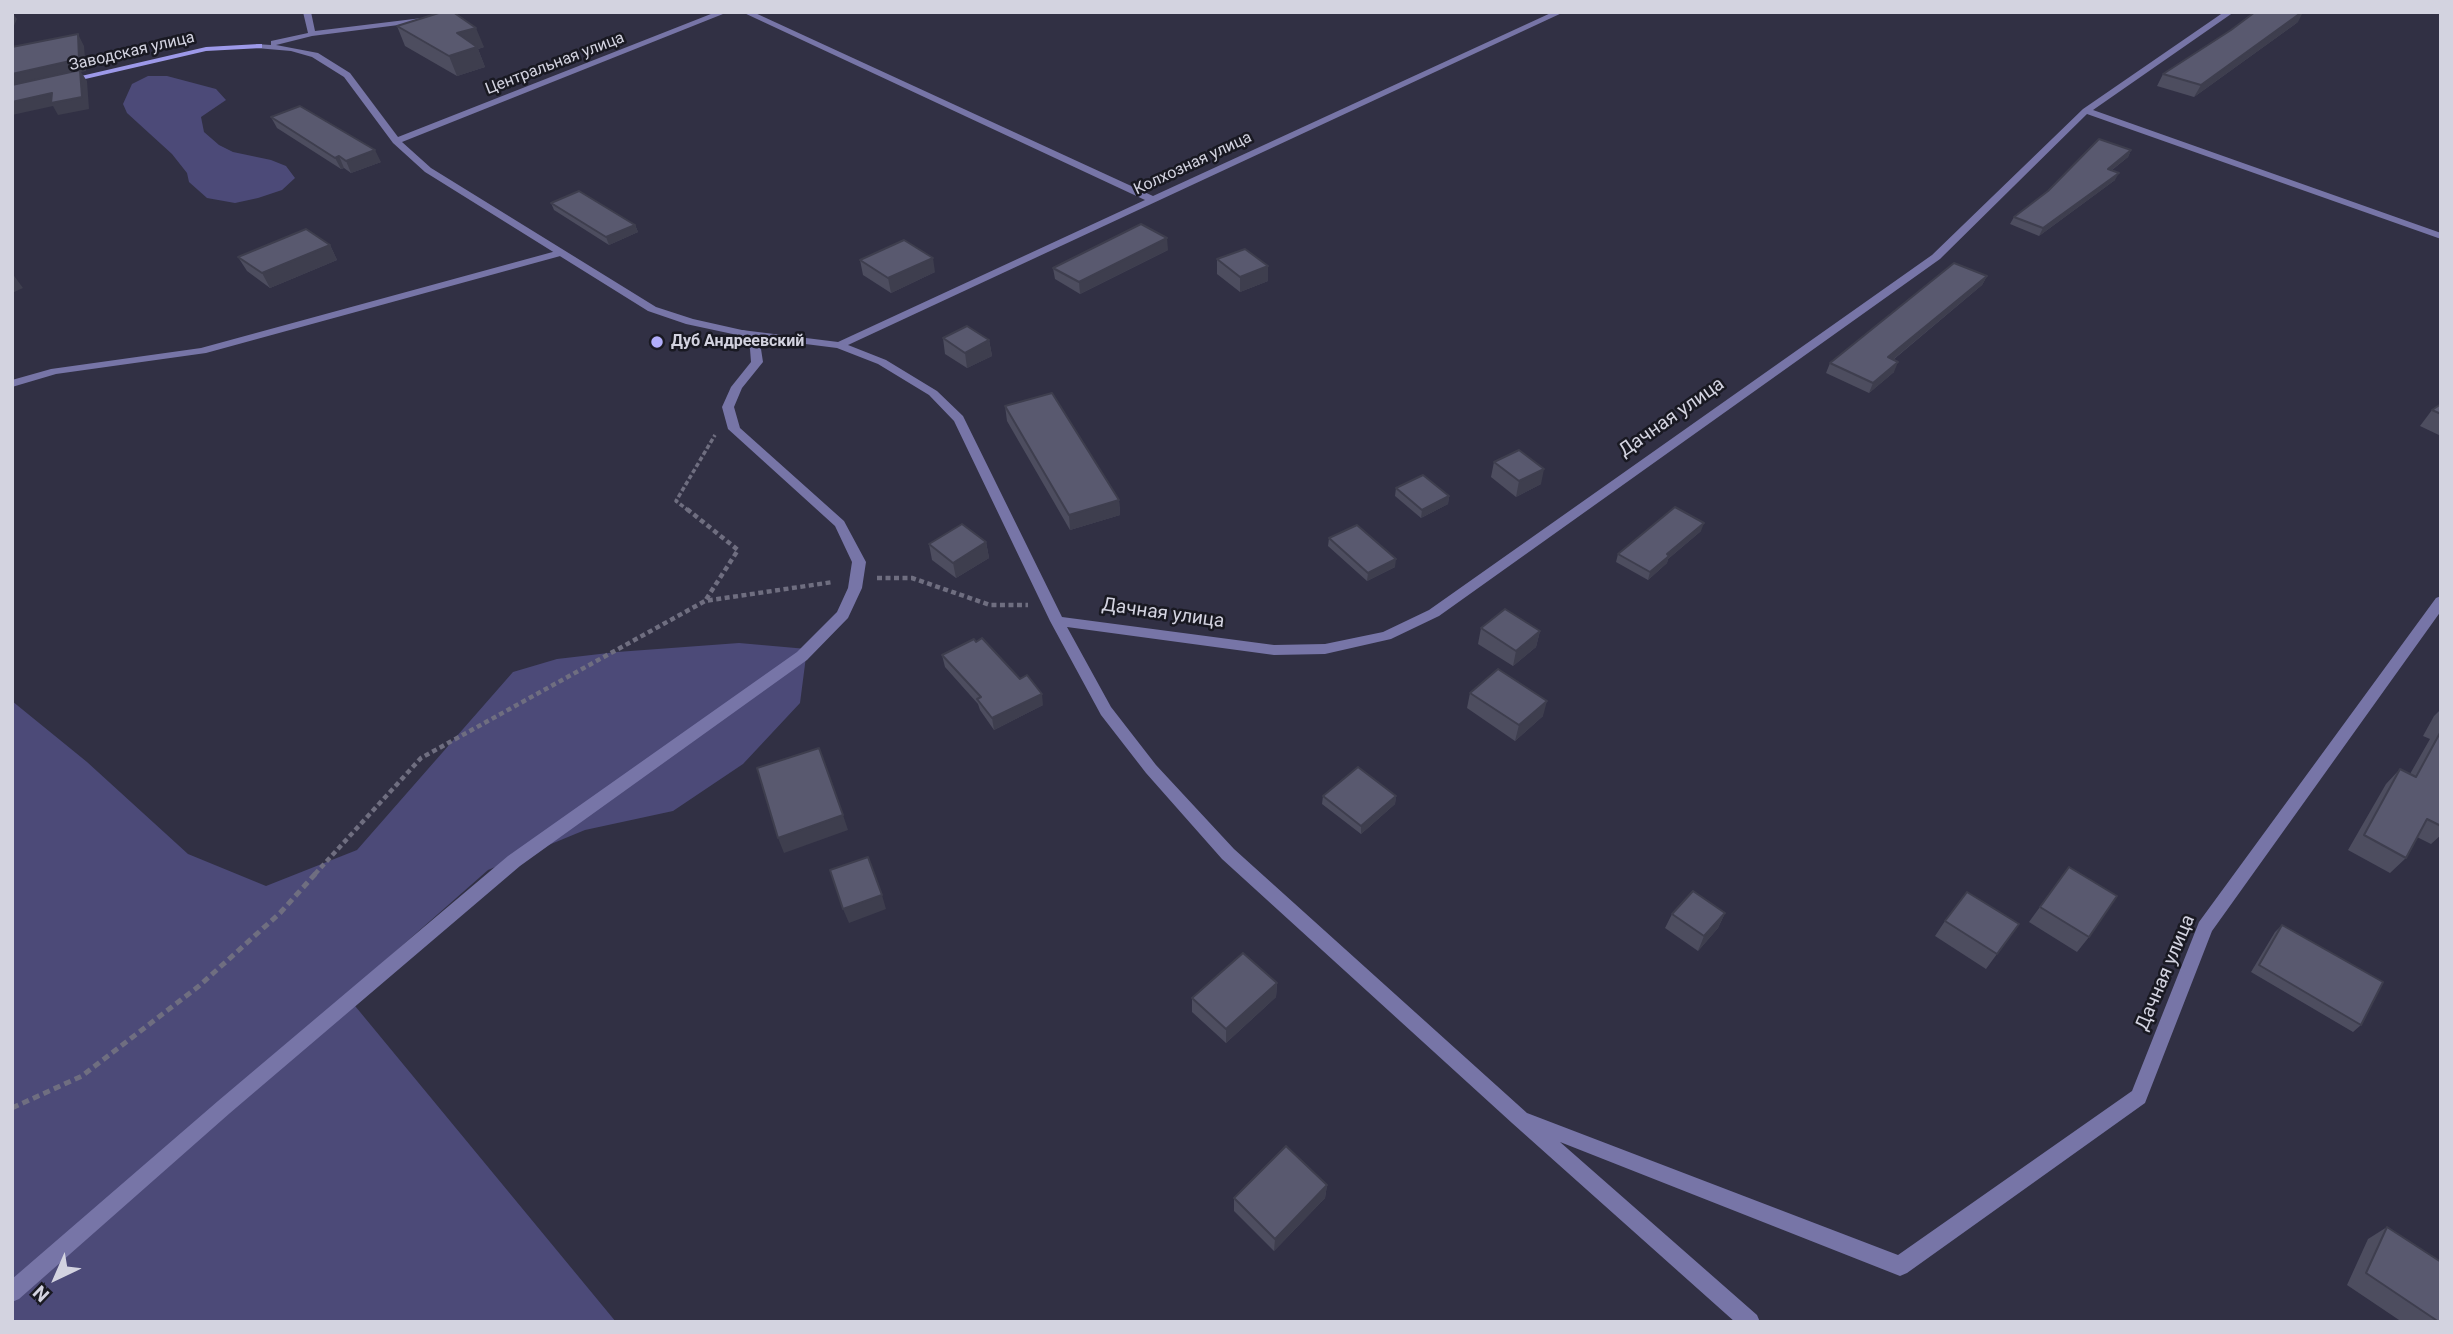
<!DOCTYPE html>
<html>
<head>
<meta charset="utf-8">
<style>
  body { margin:0 }
  #map { position:relative; width:2453px; height:1334px; overflow:hidden; background:#313044; font-family:Roboto,sans-serif }
  canvas { display:block }
  .frame { position:absolute; inset:0; border:14px solid #d3d3e0; pointer-events:none }
  .north { position:absolute; left:21px; top:1243px; width:70px; height:70px; -webkit-text-stroke:5px #191922; paint-order:stroke; rotate:224deg; font-size:19px; font-weight:700; line-height:28px; text-align:center; color:#d3d3e0 }
  .north::after { content:''; display:block; margin:auto; width:24px; height:32px; background:#d3d3e0; clip-path:polygon(50% 0,100% 100%,50% 72%,0 100%) }
</style>
</head>
<body>
<div id="map">
<canvas width="2453" height="1334"></canvas>
<div class="frame"></div>
<div class="north">N</div>
</div>
<script>
const g = document.querySelector('canvas').getContext('2d');
g.lineJoin = 'round';
function fillPath(path, color) {
  g.fillStyle = color;
  g.fill(path, 'evenodd');
}
function poly(rows) {
  const path = new Path2D();
  for (const r of rows) {
    path.moveTo(r[0], r[1]);
    for (let i = 2; i < r.length; i += 2) path.lineTo(r[i], r[i + 1]);
  }
  return path;
}
function stroke(path, color, width, dash) {
  g.strokeStyle = color;
  g.lineWidth = width;
  g.lineCap = dash ? 'butt' : 'round';
  g.setLineDash(dash || []);
  g.stroke(path);
}
function drawText(font, color, halo, rows, align = 'center') {
  g.font = font + ' Roboto,sans-serif';
  g.lineWidth = 5;
  g.setLineDash([]);
  g.textBaseline = 'middle';
  g.strokeStyle = halo;
  g.fillStyle = color;
  for (const [text, x, y, turn = 0] of rows) {
    g.save();
    g.translate(x, y);
    g.rotate((+turn || 0) * Math.PI / 180);
    g.textAlign = isNaN(turn) ? turn : align;
    if (halo) g.strokeText(text, 0, 0);
    g.fillText(text, 0, 0);
    g.restore();
  }
}
const green = poly([
  [148,76,167,76,216,89,226,100,201,117,204,132,219,145,233,152,271,160,286,166,295,178,282,190,258,198,235,203,207,198,189,182,187,173,172,154,127,113,123,104,132,84],
  [739,643,807,649,800,703,743,764,673,811,585,830,488,870,346,995,616,1322,12,1322,12,701,87,762,188,854,266,886,357,850,513,672,557,659,617,652]
]);
const pathFar2 = poly([
  [689,511,676,501,715,435]
]);
const pathFar1 = poly([
  [687,509,738,550,705,601],
  [877,578,912,578,990,605,1028,605],
  [315,874,421,758,705,601,833,582]
]);
const path = poly([
  [12,1108,82,1076,199,986,280,913,317,872]
]);
const lane = poly([
  [560,250,564,251,564,255,206,353,56,374,12,387,12,380,51,369,201,348,560,250],
  [742,330,746,331,761,349,763,362,742,388,734,407,740,428,844,521,866,562,862,588,848,618,807,660,520,866,230,1113,19,1299,12,1302,12,1279,218,1101,508,856,797,652,837,612,848,588,852,562,835,526,728,429,722,407,731,387,751,362,750,349,737,333,742,330]
]);
const street = poly([
  [303,12,311,12,315,31,422,18,444,12,459,12,422,22,312,36,276,45,318,53,350,73,398,137,716,12,728,12,402,142,431,168,656,307,693,319,742,330,838,342,1145,200,742,12,753,12,1153,196,1553,12,1564,12,848,345,886,360,937,391,963,416,1062,617,1274,645,1325,644,1383,632,1429,610,1932,255,2083,109,2224,12,2234,12,2093,110,2441,233,2441,239,2087,114,1940,259,1439,616,1391,639,1325,654,1274,655,1067,627,1111,707,1156,765,1234,849,1527,1113,1898,1255,2132,1091,2199,922,2436,598,2441,596,2441,611,2212,931,2145,1103,1907,1273,1900,1276,1560,1142,1757,1315,1760,1322,1735,1322,1512,1123,1222,859,1146,773,1101,715,1050,621,954,421,929,395,878,364,837,348,742,336,686,324,648,311,425,172,393,143,344,77,312,57,291,51,256,48,256,44,271,45,271,41,308,33,303,12]
]);
const secondary = poly([
  [259,44,262,44,262,48,206,51,68,83,64,80,206,47,259,44]
]);
const wall = poly([
  [2298,22,2194,97,2157,86,2163,74],
  [397,26,484,47,478,49,485,67,457,76,405,46],
  [271,117,381,162,351,173,344,168,341,169,277,128],
  [2131,150,2128,157,2112,170,2115,180,2039,236,2010,224,2014,217],
  [551,203,635,225,638,232,609,245,554,210],
  [330,245,337,260,270,288,247,271,238,257],
  [1168,250,1080,294,1055,279,1053,268],
  [1217,259,1268,281,1240,292,1217,274],
  [860,260,935,272,891,293,863,275],
  [1987,276,1982,285,1893,360,1894,372,1869,393,1826,373,1830,363],
  [943,338,989,340,992,356,967,368,945,354],
  [2441,404,2441,436,2420,426,2432,410],
  [1005,406,1119,500,1120,515,1070,530,1007,421],
  [1494,462,1541,484,1516,497,1491,477],
  [1396,488,1449,496,1448,504,1421,518,1395,496],
  [1701,531,1668,559,1667,563,1648,580,1616,562,1618,554],
  [1329,538,1395,567,1367,581,1328,546],
  [986,542,989,558,956,578,932,560,929,544],
  [1481,628,1540,631,1536,647,1513,666,1478,644],
  [942,655,1043,705,994,730,980,710,978,704,945,667],
  [1470,693,1543,716,1515,741,1467,708],
  [2441,709,2441,835,2431,844,2417,837,2406,858,2390,873,2348,850,2386,784,2400,769,2410,774,2430,739,2423,736,2434,716],
  [1323,796,1396,796,1395,804,1361,834,1322,804],
  [2069,867,2089,937,2077,952,2029,922],
  [1725,913,1718,928,1698,951,1665,928,1672,914],
  [1945,921,2019,924,1986,969,1935,936],
  [2282,925,2361,1025,2353,1032,2251,972,2275,932],
  [1277,983,1276,997,1226,1043,1192,1012,1192,998],
  [1327,1185,1325,1198,1274,1251,1234,1211,1234,1198],
  [2387,1227,2441,1322,2402,1322,2347,1285,2368,1239]
]);
const shadedWall = poly([
  [12,12,17,19,12,30],
  [2302,12,2303,12,2298,22,2194,97,2201,85],
  [476,28,484,47,478,49,485,67,457,76,449,56,457,33],
  [78,34,84,46,86,71,81,72,87,81,89,109,58,115,53,106,12,115,12,102,52,93,57,102,82,97,80,72,12,87,12,74,79,59],
  [375,150,381,162,351,173,346,161],
  [2131,150,2128,157,2104,176,2108,169],
  [339,156,344,168,341,169,335,158],
  [2119,173,2115,180,2039,236,2043,228],
  [635,225,638,232,609,245,606,237],
  [1167,238,1168,250,1080,294,1079,282],
  [330,245,337,260,270,288,262,273],
  [933,258,935,272,891,293,888,278],
  [1268,266,1268,281,1240,292,1240,277],
  [12,273,23,288,12,293],
  [1987,276,1982,285,1884,367,1888,357],
  [989,340,992,356,967,368,965,353],
  [1898,362,1894,372,1869,393,1873,383],
  [1544,469,1541,484,1516,497,1519,481],
  [1449,496,1448,504,1421,518,1422,510],
  [1119,500,1120,515,1070,530,1069,515],
  [1704,523,1701,531,1668,559,1667,563,1648,580,1650,572,1667,554],
  [986,542,989,558,956,578,953,563],
  [1396,559,1395,567,1367,581,1368,573],
  [1540,631,1536,647,1513,666,1516,651],
  [1042,694,1043,705,994,730,992,718],
  [1547,701,1543,716,1515,741,1519,725],
  [1396,796,1395,804,1361,834,1361,826],
  [843,815,848,830,784,853,778,838],
  [882,895,886,909,849,923,843,909],
  [1725,913,1718,928,1698,951,1704,936],
  [1277,983,1276,997,1226,1043,1226,1029],
  [1327,1185,1325,1198,1274,1251,1275,1239]
]);
const building = poly([
  [442,12,453,12,476,28,457,33,477,47,449,56,397,26,442,12],
  [2255,12,2302,12,2201,85,2163,74,2231,30,2255,12],
  [78,34,79,59,12,74,12,47,78,34],
  [80,70,82,97,51,103,52,93,12,102,12,85,80,70],
  [300,106,375,150,346,161,339,156,335,158,271,117,300,106],
  [2099,139,2131,150,2108,169,2119,173,2043,228,2014,217,2048,191,2099,139],
  [579,191,635,225,606,237,551,203,579,191],
  [1141,224,1167,238,1079,282,1053,268,1141,224],
  [306,229,330,245,262,273,238,257,306,229],
  [904,240,933,258,888,278,860,260,904,240],
  [1245,249,1268,266,1240,277,1217,259,1245,249],
  [1954,263,1987,276,1888,357,1898,362,1873,383,1830,363,1954,263],
  [967,326,989,340,965,353,943,338,967,326],
  [1052,393,1119,500,1069,515,1005,406,1052,393],
  [2441,404,2441,414,2432,410,2441,404],
  [1519,450,1544,469,1519,481,1494,462,1519,450],
  [1423,475,1449,496,1422,510,1396,488,1423,475],
  [1675,507,1704,523,1667,554,1669,556,1650,572,1618,554,1675,507],
  [962,524,986,542,953,563,929,544,962,524],
  [1357,525,1396,559,1368,573,1329,538,1357,525],
  [1505,609,1540,631,1516,651,1481,628,1505,609],
  [982,638,1020,679,1027,675,1042,694,992,718,977,699,981,697,942,655,974,639,976,642,982,638],
  [1498,669,1547,701,1519,725,1470,693,1498,669],
  [2441,731,2441,826,2427,819,2406,858,2364,835,2400,769,2416,777,2441,731],
  [819,748,843,815,778,838,757,768,819,748],
  [1358,767,1396,796,1361,826,1323,796,1358,767],
  [868,857,882,895,843,909,830,870,868,857],
  [2069,867,2117,896,2089,937,2040,907,2069,867],
  [1693,891,1725,913,1704,936,1672,914,1693,891],
  [1967,892,2019,924,1997,954,1945,921,1967,892],
  [2282,925,2383,982,2361,1025,2259,965,2282,925],
  [1243,953,1277,983,1226,1029,1192,998,1243,953],
  [1286,1146,1327,1185,1275,1239,1234,1198,1286,1146],
  [2387,1227,2441,1262,2441,1322,2439,1322,2366,1273,2387,1227]
]);
const markers = [
  [657,342,7,"#b1adfa"]
];
const farStreetnames = [
  ["Заводская улица",132,52,-13],
  ["Центральная улица",555,64,-21],
  ["Колхозная улица",1193,164,-25]
];
const farPoinames = [
  ["Дуб Андреевский",671,342]
];
const streetNames = [
  ["Дачная улица",1672,418,-35],
  ["Дачная улица",1163,614,8],
  ["Дачная улица",2166,973,-67]
];
fillPath(green, '#4c4a78');
stroke(pathFar2, '#6f6e80', 3.5, [4.5, 2.5]);
stroke(pathFar1, '#6f6e80', 4.5, [5, 3.5]);
stroke(path, '#6f6e80', 5, [7, 4.5]);
fillPath(lane, '#7775a7');
fillPath(street, '#7775a7');
fillPath(secondary, '#9d99e9');
fillPath(wall, '#4d4d5f');
fillPath(shadedWall, '#3e3e4e');
fillPath(building, '#59596f');
stroke(building, '#3e3e4e', 2);
for (const [x, y, r, color] of markers) {
  const dot = new Path2D();
  dot.arc(x, y, r, 0, 2 * Math.PI);
  g.fillStyle = color;
  g.fill(dot);
  stroke(dot, '#191922', 2.5);
}
drawText('16px', '#d3d3e0', '#191922', farStreetnames);
drawText('bold 16px', '#d3d3e0', '#191922', farPoinames, 'left');
drawText('19px', '#d3d3e0', '#191922', streetNames);
</script>
</body>
</html>
